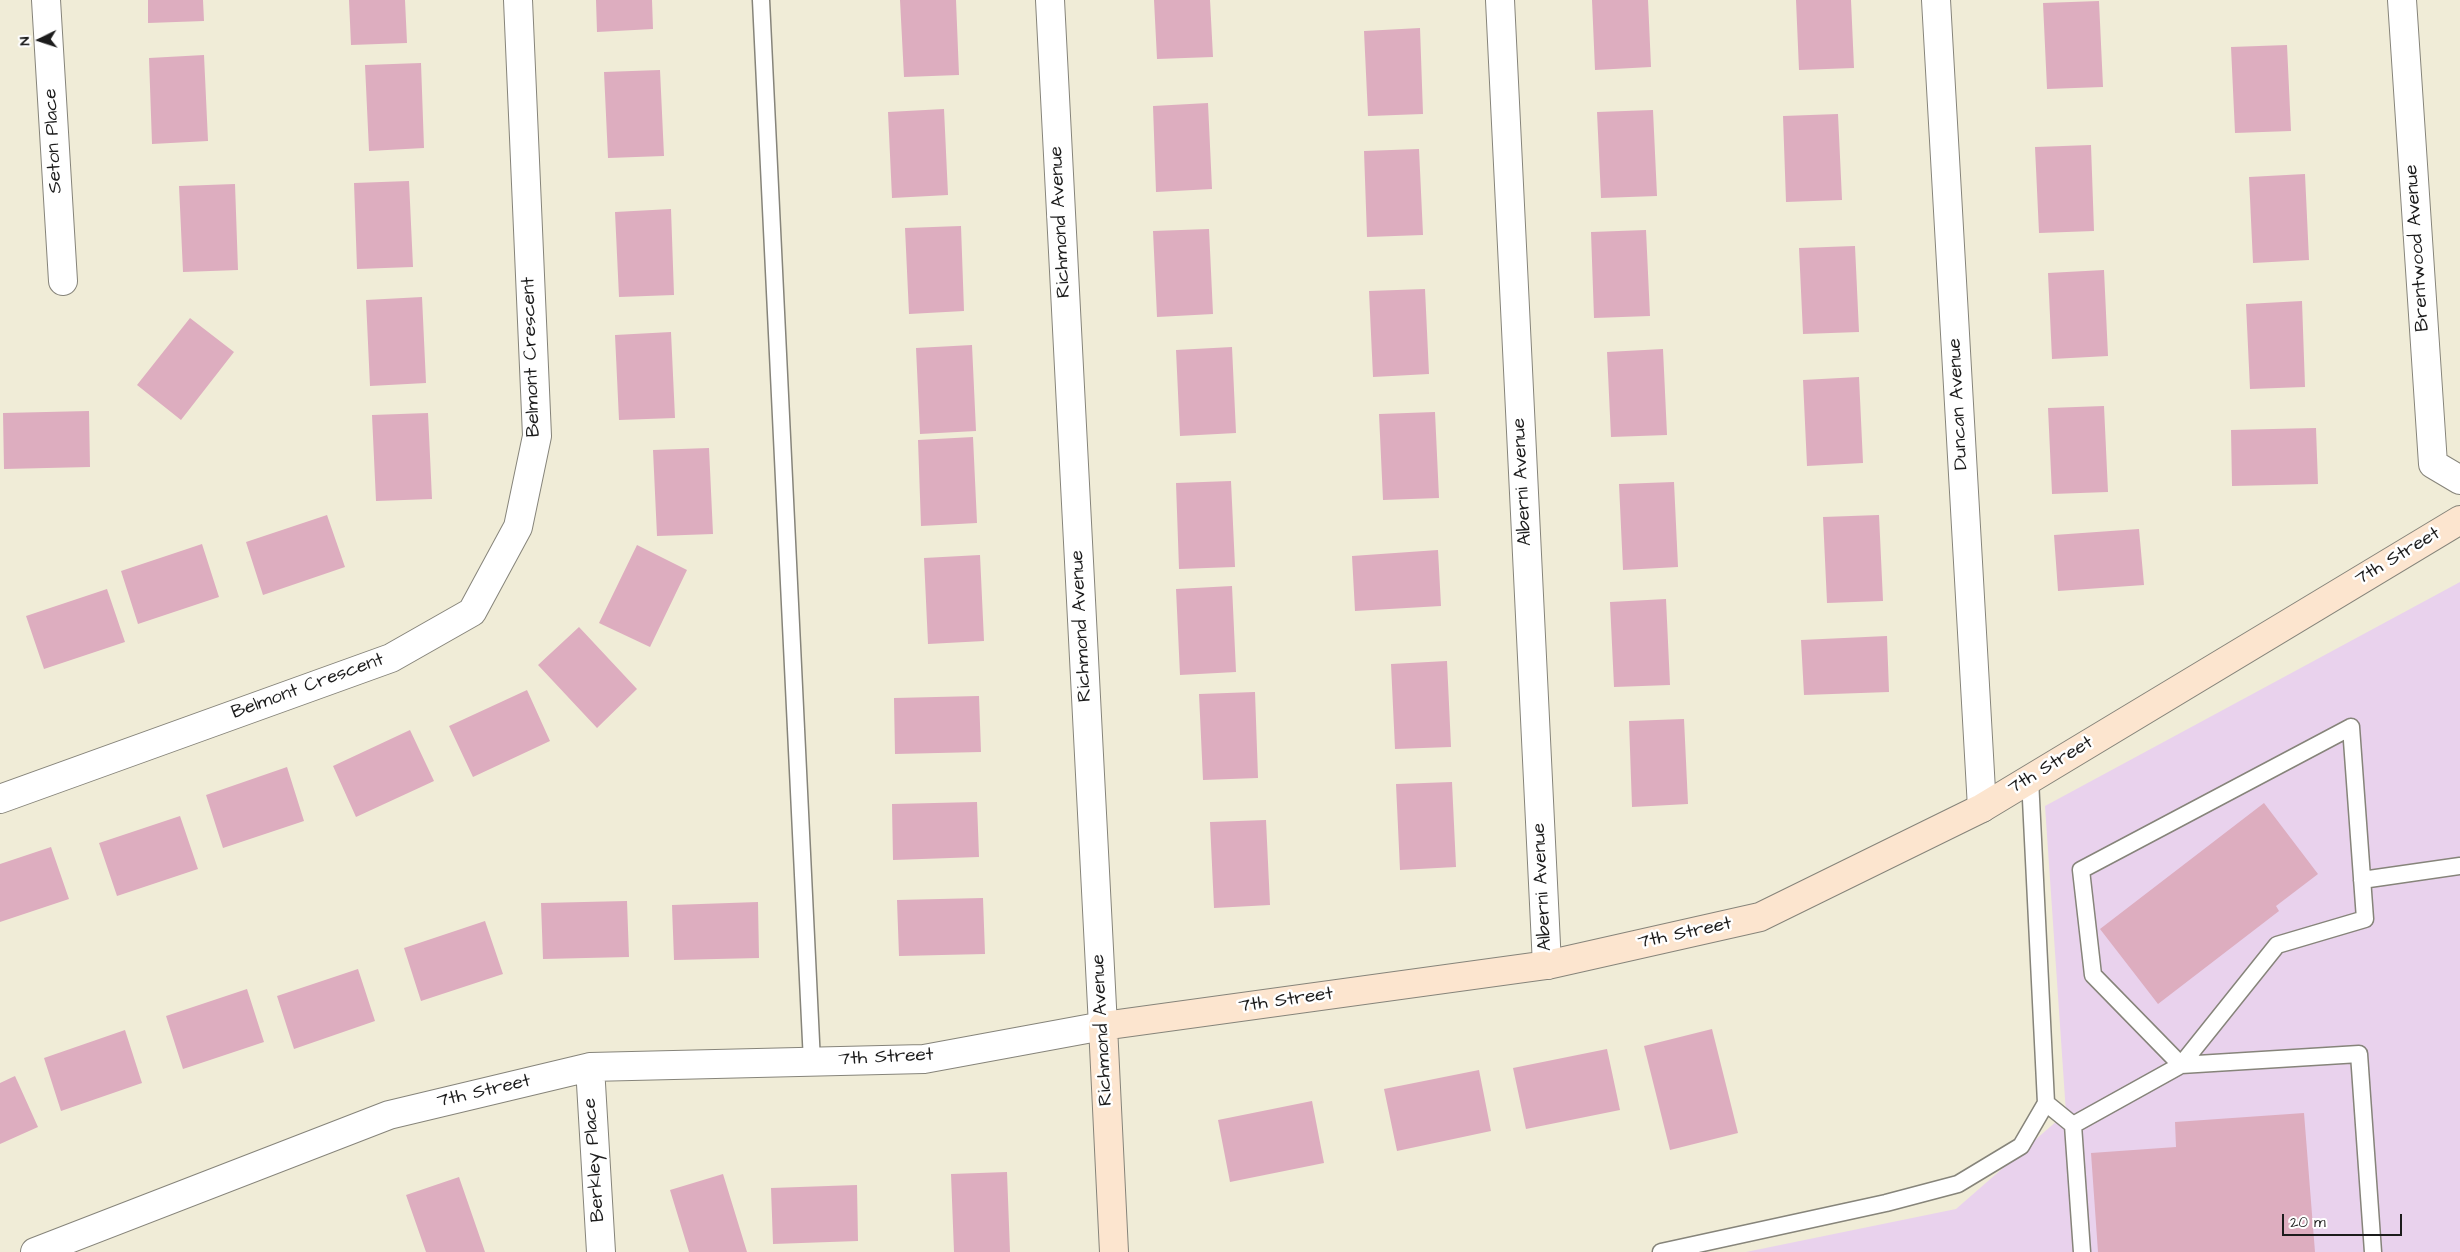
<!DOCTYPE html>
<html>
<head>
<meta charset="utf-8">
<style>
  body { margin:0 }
  #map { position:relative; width:2460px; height:1252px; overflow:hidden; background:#f0ecd7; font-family:"Architects Daughter",sans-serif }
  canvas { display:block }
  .north { position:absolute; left:15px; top:15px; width:50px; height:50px; -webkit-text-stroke:4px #fff; paint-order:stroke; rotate:266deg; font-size:14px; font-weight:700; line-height:20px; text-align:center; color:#1c1c1c }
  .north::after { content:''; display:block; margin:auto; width:18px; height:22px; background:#1c1c1c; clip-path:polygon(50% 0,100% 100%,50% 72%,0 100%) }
  .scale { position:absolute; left:2282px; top:1214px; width:120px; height:22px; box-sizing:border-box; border:2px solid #1c1c1c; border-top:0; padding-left:6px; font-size:15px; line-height:18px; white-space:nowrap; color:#1c1c1c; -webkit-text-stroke:4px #fff; paint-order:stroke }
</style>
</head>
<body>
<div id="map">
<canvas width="2460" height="1252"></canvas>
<div class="north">N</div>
<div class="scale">20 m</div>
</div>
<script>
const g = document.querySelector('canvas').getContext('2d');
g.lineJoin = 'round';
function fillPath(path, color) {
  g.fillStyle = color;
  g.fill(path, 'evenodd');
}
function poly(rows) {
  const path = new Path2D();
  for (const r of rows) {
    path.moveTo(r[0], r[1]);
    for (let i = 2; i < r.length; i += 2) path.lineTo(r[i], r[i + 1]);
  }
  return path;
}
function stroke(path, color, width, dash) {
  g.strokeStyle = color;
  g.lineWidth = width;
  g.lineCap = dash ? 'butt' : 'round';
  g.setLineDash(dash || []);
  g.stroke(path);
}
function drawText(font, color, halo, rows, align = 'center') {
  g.font = font + ' "Architects Daughter",sans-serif';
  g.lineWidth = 5;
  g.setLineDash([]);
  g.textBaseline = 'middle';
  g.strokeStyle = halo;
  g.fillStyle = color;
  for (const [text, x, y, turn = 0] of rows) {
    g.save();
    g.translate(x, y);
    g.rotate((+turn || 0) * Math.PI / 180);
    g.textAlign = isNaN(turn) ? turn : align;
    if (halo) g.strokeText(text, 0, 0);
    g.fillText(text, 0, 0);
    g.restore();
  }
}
const built = poly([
  [2460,582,2460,1252,1746,1252,1956,1209,2066,1113,2045,806]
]);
const building = poly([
  [148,0,203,0,204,21,148,23],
  [349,0,405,0,407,43,351,45],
  [596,0,652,0,653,29,597,32],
  [900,0,956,0,959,75,904,77],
  [1154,0,1210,0,1213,57,1157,59],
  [1592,0,1648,0,1651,67,1595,70],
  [1796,0,1851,0,1854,68,1799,70],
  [2099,1,2103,87,2047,89,2043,3],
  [1420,28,1423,114,1368,116,1364,31],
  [2287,45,2291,131,2235,133,2231,47],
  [204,55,208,141,152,144,149,58],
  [421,63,424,148,369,151,365,65],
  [660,70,664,156,608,158,604,72],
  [1208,103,1212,189,1156,192,1153,106],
  [944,109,948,195,892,198,888,112],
  [1653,110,1657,196,1601,198,1597,112],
  [1838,114,1842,200,1786,202,1783,116],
  [2091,145,2094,231,2039,233,2035,147],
  [1419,149,1423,235,1367,237,1364,151],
  [2305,174,2309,260,2253,263,2249,177],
  [409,181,413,267,357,269,354,183],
  [235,184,238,270,183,272,179,186],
  [671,209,674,295,619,297,615,212],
  [961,226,964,311,909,314,905,228],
  [1209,229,1213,314,1157,317,1153,231],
  [1646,230,1650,316,1594,318,1591,232],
  [1855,246,1859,332,1803,334,1799,248],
  [2104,270,2108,356,2052,359,2048,273],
  [1425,289,1429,374,1373,377,1369,291],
  [422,297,426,383,370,386,366,300],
  [2302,301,2305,387,2250,389,2246,304],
  [190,318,234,352,181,420,137,385],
  [671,332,675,418,619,420,615,335],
  [972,345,976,431,920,434,916,348],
  [1232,347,1236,433,1180,436,1176,350],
  [1663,349,1667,435,1611,437,1607,352],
  [1859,377,1863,463,1807,466,1803,380],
  [2104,406,2108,492,2052,494,2048,408],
  [89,411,90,467,4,469,3,413],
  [1435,412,1439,498,1383,500,1379,414],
  [428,413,432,499,376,501,372,415],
  [2316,428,2318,484,2232,486,2231,430],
  [973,437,977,523,921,526,918,440],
  [709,448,713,534,657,536,653,450],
  [1231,481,1235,567,1179,569,1176,483],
  [1674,482,1678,567,1623,570,1619,484],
  [327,515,345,567,263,595,246,542],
  [1879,515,1883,601,1827,603,1823,517],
  [2139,529,2144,585,2058,591,2054,535],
  [202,544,219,597,138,624,121,571],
  [637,545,687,570,650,647,599,623],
  [1438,550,1441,606,1355,611,1352,556],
  [980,555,984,641,928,644,924,558],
  [1232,586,1236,672,1180,675,1176,589],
  [107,589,125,642,44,669,26,616],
  [1666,599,1670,685,1614,687,1610,602],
  [579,627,637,689,597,728,538,665],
  [1887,636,1889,692,1804,695,1801,640],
  [1447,661,1451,747,1395,749,1391,664],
  [527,690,550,741,473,777,449,726],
  [1255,692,1258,778,1203,780,1199,694],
  [979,696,981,752,895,754,894,698],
  [1684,719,1688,804,1632,807,1629,721],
  [410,730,434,781,356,817,333,766],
  [287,767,304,821,223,848,206,795],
  [1452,782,1456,867,1400,870,1396,784],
  [977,802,979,857,893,860,892,804],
  [2264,803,2318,874,2276,906,2279,911,2158,1004,2100,929],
  [180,816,198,869,117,896,99,843],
  [1266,820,1270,905,1214,908,1210,822],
  [51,847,69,899,0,922,0,864],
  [983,898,985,954,899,956,897,900],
  [627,901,629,957,543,959,541,903],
  [758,902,759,958,674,960,672,905],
  [485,921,503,974,421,1001,404,948],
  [358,969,375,1021,294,1049,277,996],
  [247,989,264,1042,183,1069,166,1016],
  [1712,1029,1738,1133,1670,1150,1644,1046],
  [125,1030,142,1083,61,1111,44,1058],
  [1607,1049,1620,1110,1526,1129,1513,1068],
  [1479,1070,1491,1131,1397,1151,1384,1089],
  [15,1076,38,1127,0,1144,0,1083],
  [1312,1101,1324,1163,1230,1182,1218,1120],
  [2304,1113,2315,1252,2098,1252,2091,1153,2176,1147,2175,1122],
  [1007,1172,1010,1252,954,1252,951,1174],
  [723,1174,747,1252,689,1252,670,1190],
  [459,1177,485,1252,426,1252,406,1195],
  [857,1185,858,1241,773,1244,771,1188]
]);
const lane = poly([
  [761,0,812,1062],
  [2351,727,2365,919,2277,945,2181,1065,2093,975,2081,870,2351,727],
  [2362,880,2460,866],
  [2046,1103,2073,1125,2181,1065,2359,1054,2373,1252],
  [2073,1125,2082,1252],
  [1661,1252,1886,1203,1958,1184,2021,1146,2046,1103,2030,779]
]);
const street = poly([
  [46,0,63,281],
  [1500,0,1547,965],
  [1936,0,1982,808],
  [2402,0,2433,464,2460,480],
  [0,799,391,658,472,612,518,527,537,436,518,0],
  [590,1067,601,1252],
  [35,1252,389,1115,590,1067,924,1059,1103,1026,1050,0]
]);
const secondary = poly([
  [1114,1252,1103,1026,1547,965,1760,917,1982,808,2460,520]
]);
const streetNames = [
  ["Seton Place",54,141,-93],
  ["Richmond Avenue",1061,222,-93],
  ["Brentwood Avenue",2418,248,-94],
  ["Belmont Crescent",532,357,-92],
  ["Duncan Avenue",1959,404,-93],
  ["Alberni Avenue",1523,482,-93],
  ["7th Street",2398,557,-31],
  ["Richmond Avenue",1082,626,-93],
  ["Belmont Crescent",308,687,-20],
  ["7th Street",2051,766,-31],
  ["Alberni Avenue",1543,887,-93],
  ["7th Street",1685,934,-12],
  ["7th Street",1286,1001,-8],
  ["Richmond Avenue",1103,1030,-93],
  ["7th Street",886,1058,-3],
  ["7th Street",484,1092,-13],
  ["Berkley Place",595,1160,-94]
];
fillPath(built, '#e9d2ed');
fillPath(building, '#ddadbf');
stroke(lane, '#86847a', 19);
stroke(street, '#86847a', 30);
stroke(secondary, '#86847a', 30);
stroke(lane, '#fff', 16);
stroke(street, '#fff', 28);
stroke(secondary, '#fce5cf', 28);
drawText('19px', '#1c1c1c', '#fff', streetNames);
</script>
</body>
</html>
